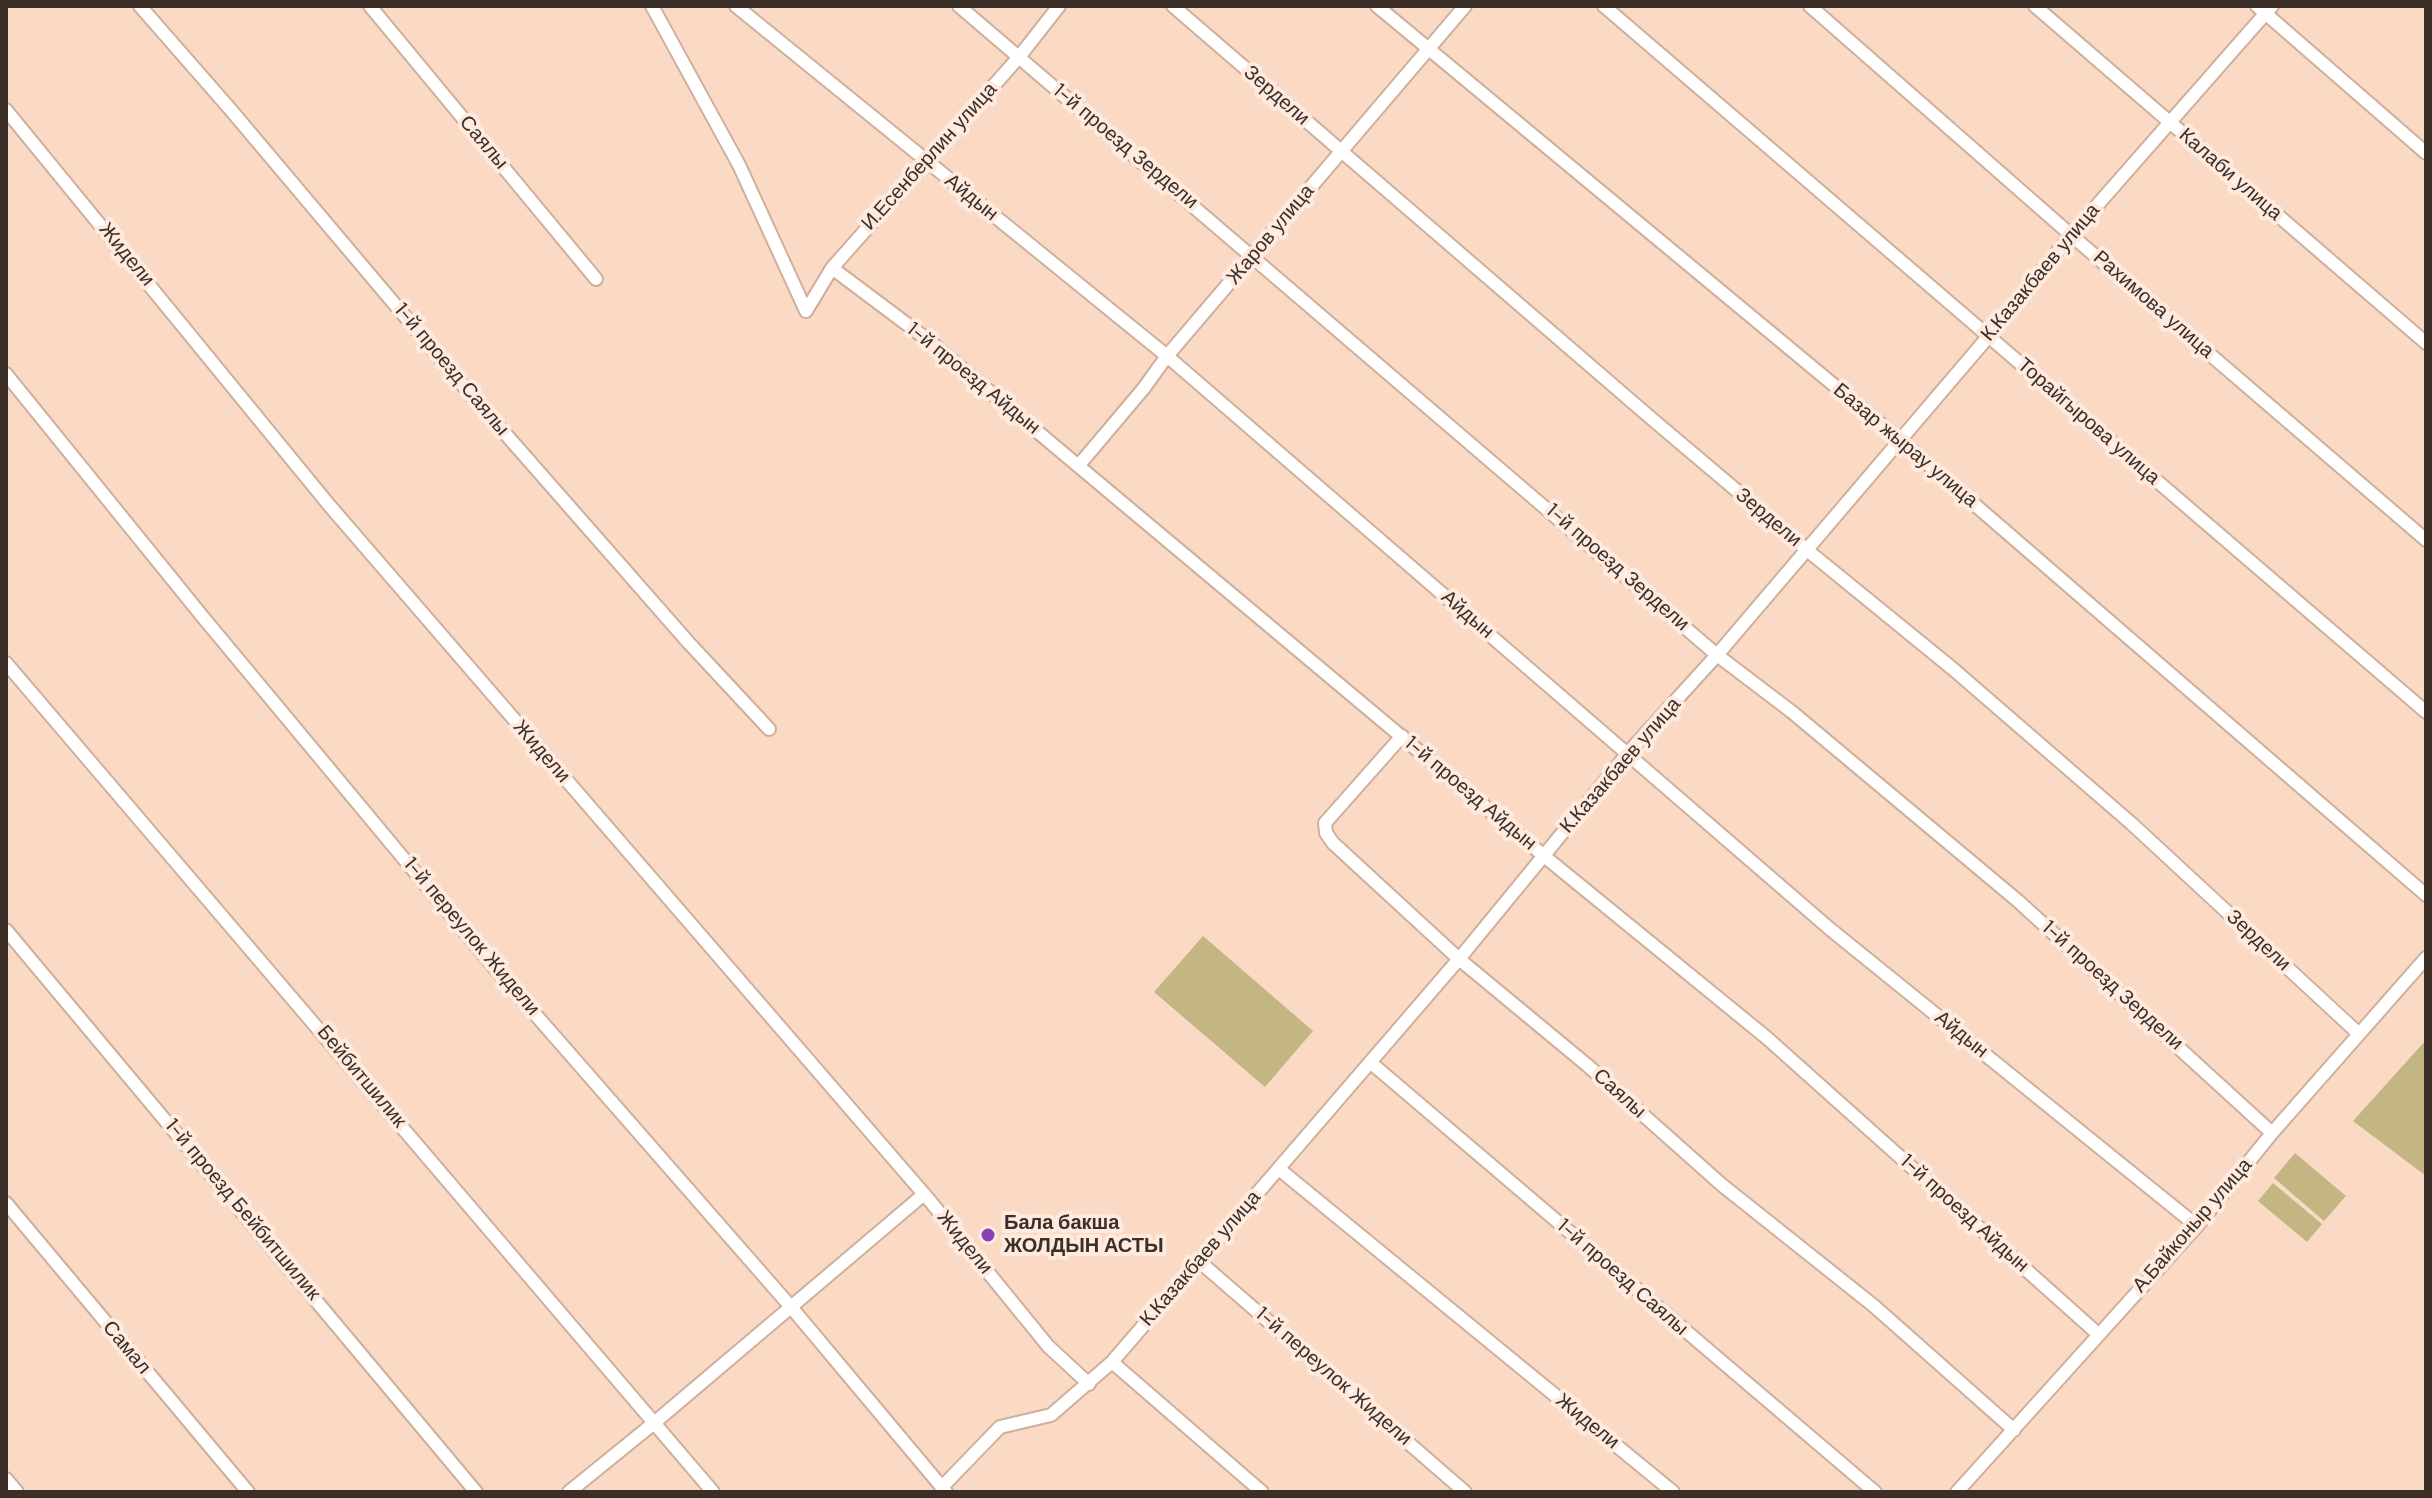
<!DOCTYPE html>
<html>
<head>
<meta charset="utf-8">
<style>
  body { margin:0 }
  #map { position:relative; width:2432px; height:1498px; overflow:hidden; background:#fbdac5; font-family:"DM Sans",sans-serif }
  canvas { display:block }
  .frame { position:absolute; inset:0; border:8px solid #3b2f27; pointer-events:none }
</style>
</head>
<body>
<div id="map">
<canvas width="2432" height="1498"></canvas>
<div class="frame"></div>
</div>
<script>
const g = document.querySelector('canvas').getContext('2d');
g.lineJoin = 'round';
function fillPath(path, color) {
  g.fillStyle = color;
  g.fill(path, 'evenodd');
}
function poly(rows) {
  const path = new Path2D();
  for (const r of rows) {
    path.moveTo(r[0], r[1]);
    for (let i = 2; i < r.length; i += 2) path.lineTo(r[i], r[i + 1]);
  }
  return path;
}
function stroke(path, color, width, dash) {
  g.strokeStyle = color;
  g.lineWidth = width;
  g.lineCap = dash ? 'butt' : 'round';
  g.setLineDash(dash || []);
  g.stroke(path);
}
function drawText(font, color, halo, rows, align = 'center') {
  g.font = font + ' "DM Sans",sans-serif';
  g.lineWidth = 8;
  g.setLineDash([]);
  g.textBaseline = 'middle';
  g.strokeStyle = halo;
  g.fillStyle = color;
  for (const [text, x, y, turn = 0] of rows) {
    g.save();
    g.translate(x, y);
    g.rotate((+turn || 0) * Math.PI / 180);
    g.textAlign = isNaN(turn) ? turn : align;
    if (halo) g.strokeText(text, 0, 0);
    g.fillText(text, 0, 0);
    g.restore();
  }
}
const green = poly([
  [1203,936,1313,1031,1265,1087,1154,992],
  [2426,1040,2426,1176,2353,1121],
  [2295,1153,2346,1196,2324,1221,2274,1178],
  [2273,1183,2322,1224,2307,1242,2258,1201]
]);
const street = poly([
  [140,6,230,109,467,390,688,642,769,729],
  [370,6,596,279],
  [652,6,739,165,806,311],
  [736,6,1167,356,1830,929,2197,1226],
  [959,6,1717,655,1792,712,2018,901,2272,1133],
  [1173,6,1652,419,1807,550,1953,669,2132,824,2359,1034],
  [1377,6,1900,440,2426,895],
  [1604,6,2426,712],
  [1810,6,2071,235,2426,540],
  [2035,6,2426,343],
  [2257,6,2426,153],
  [6,110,329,505,930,1201,1048,1346,1089,1384],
  [832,268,928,340,1544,856,1767,1038,2098,1334],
  [806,311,832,268,1019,57,1059,6],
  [6,374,202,616,493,966,791,1307,946,1492],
  [1079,465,1144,388,1167,356,1465,6],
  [6,663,713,1492],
  [1402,736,1325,823,1326,833,1333,843,1459,959,1587,1065,1722,1185,1874,1306,2014,1430],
  [6,930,476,1492],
  [1370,1062,1875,1492],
  [1279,1169,1673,1492],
  [6,1203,248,1492],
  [1200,1262,1465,1492],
  [1112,1362,1262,1492],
  [6,1479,17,1492],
  [942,1487,1000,1427,1051,1415,1112,1362,1459,959,1628,753,1717,655,1988,337,2071,235,2272,6],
  [569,1492,654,1423,923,1195],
  [1957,1492,2197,1226,2272,1133,2426,958]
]);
const markers = [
  [988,1235,8,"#8840b3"]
];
const streetNames = [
  ["Зердели",1276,96,41],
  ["Саялы",483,143,50],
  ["1-й проезд Зердели",1125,147,40],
  ["И.Есенберлин улица",930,157,-48],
  ["Калаби улица",2230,175,41],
  ["Айдын",971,198,39],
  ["Жаров улица",1271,235,-50],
  ["Жидели",126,255,51],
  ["К.Казакбаев улица",2041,273,-50],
  ["Рахимова улица",2153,305,41],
  ["1-й проезд Саялы",451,370,50],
  ["1-й проезд Айдын",973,379,39],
  ["Торайгырова улица",2088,422,41],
  ["Базар жырау улица",1905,446,40],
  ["Зердели",1768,518,40],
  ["1-й проезд Зердели",1617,568,41],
  ["Айдын",1467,615,41],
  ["Жидели",541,752,49],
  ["К.Казакбаев улица",1621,766,-49],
  ["1-й проезд Айдын",1470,794,40],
  ["1-й переулок Жидели",471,937,50],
  ["Зердели",2258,941,43],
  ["1-й проезд Зердели",2112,986,42],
  ["Айдын",1961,1035,39],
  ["Бейбитшилик",361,1077,50],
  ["Саялы",1619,1094,42],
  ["1-й проезд Бейбитшилик",242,1210,50],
  ["1-й проезд Айдын",1964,1214,42],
  ["А.Байконыр улица",2193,1226,-49],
  ["Жидели",964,1243,51],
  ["К.Казакбаев улица",1201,1259,-49],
  ["1-й проезд Саялы",1622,1278,41],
  ["Самал",126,1348,50],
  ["1-й переулок Жидели",1333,1377,41],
  ["Жидели",1587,1422,39]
];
const poiNames = [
  ["Бала бакша",1004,1224],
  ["ЖОЛДЫН АСТЫ",1004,1247]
];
fillPath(green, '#c3b682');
stroke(street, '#ceaf9b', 16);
stroke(street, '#fff', 12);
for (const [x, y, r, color] of markers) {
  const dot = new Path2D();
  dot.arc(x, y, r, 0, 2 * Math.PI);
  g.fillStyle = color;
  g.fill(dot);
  stroke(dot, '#feeade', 3);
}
drawText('20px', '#3b2f27', '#feeade', streetNames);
drawText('bold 20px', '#3b2f27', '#feeade', poiNames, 'left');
</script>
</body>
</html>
